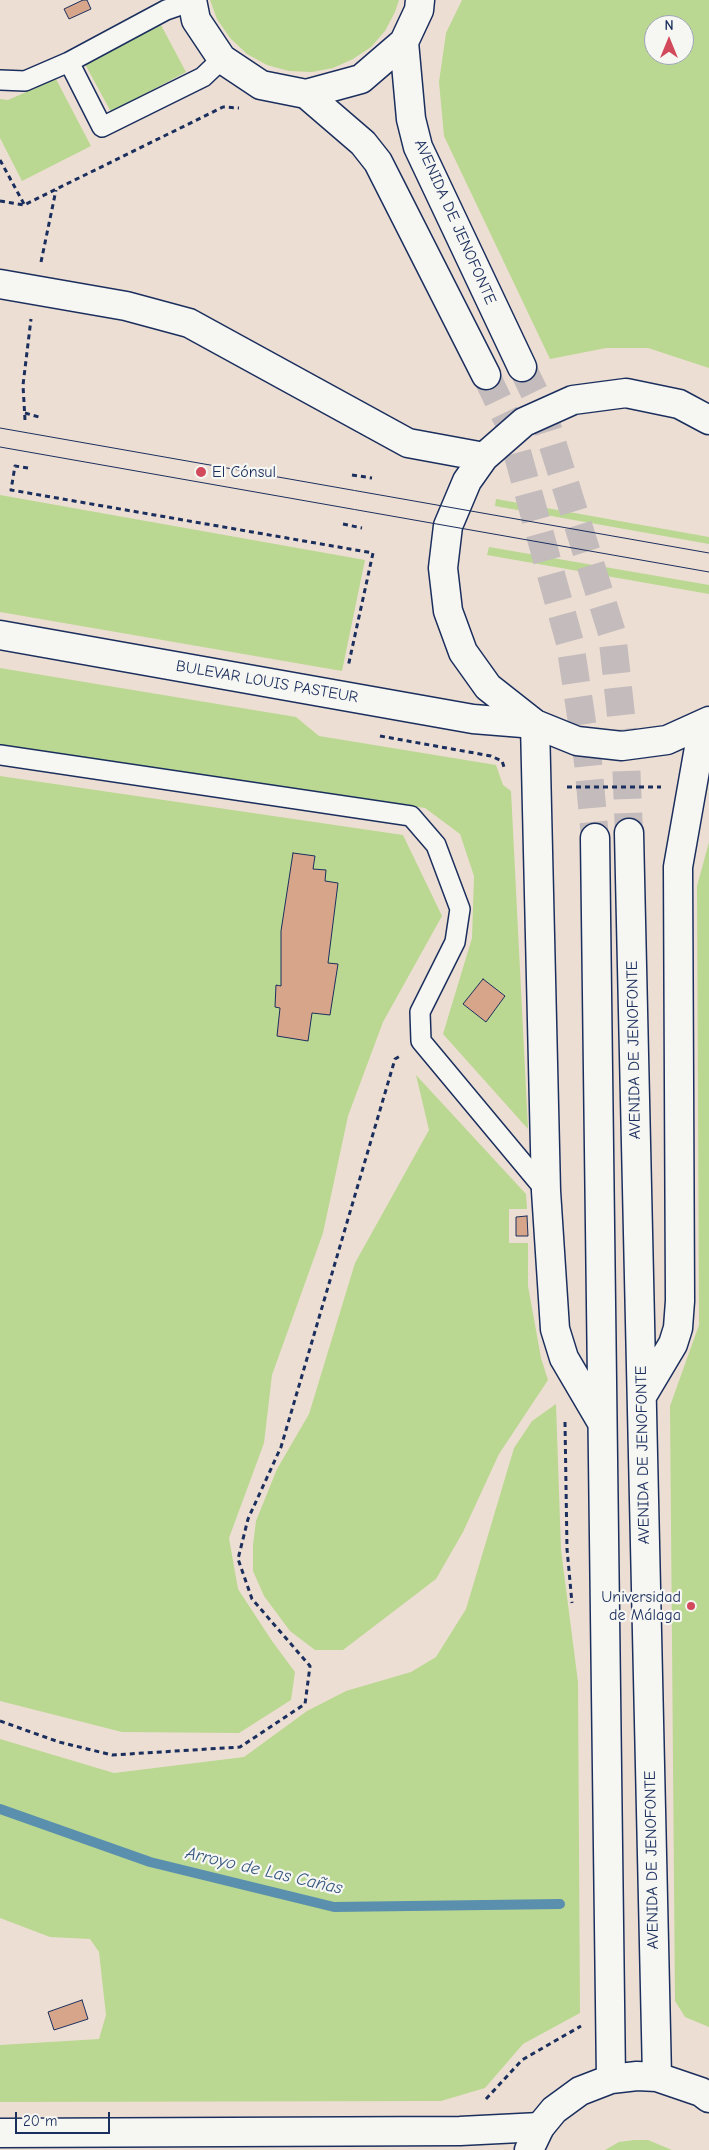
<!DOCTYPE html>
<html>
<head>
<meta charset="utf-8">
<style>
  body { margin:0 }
  #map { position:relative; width:709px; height:2150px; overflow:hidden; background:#edded3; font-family:"Comic Neue",sans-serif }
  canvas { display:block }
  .north { position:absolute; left:644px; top:15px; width:50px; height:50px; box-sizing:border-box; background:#f6f6f2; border:1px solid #9ea6b7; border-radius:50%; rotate:0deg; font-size:14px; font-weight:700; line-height:20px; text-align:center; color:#1b2f5e }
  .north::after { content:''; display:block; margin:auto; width:18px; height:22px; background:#d1495b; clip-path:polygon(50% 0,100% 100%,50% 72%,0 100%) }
  .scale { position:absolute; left:15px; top:2112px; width:95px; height:22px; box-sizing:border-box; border:2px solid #1b2f5e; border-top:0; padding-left:6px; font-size:15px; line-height:18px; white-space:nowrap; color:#1b2f5e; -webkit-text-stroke:4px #f6f6f2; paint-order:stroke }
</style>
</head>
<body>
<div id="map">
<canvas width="709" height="2150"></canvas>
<div class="north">N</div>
<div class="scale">20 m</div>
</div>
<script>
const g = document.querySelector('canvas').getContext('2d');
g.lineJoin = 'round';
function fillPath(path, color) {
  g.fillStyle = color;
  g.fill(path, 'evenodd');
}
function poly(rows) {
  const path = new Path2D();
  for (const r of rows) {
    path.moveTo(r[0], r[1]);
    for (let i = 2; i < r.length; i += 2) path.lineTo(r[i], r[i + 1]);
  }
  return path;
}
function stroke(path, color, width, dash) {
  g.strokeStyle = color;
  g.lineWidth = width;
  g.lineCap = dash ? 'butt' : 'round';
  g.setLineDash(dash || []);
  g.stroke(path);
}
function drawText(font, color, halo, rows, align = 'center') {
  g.font = font + ' "Comic Neue",sans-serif';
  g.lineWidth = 4.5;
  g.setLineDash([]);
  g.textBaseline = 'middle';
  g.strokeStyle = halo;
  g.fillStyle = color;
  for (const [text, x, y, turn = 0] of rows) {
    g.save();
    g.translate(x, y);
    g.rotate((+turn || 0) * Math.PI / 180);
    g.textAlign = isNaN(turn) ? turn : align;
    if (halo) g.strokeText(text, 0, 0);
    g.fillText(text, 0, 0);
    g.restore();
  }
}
const green = poly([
  [210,0,399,0,395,12,385,31,371,47,353,59,333,68,312,72,289,71,267,65,247,54,230,38,217,19],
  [462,0,709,0,709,368,648,348,606,348,550,359,444,136,439,82,446,33],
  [654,25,684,25,684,55,654,55],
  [161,25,186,72,111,112,85,64],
  [56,79,91,146,22,181,0,138,0,99,8,100],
  [0,495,365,560,342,671,0,612],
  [496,499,709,537,709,544,495,506],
  [489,547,709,585,709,594,487,555],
  [0,668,296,717,319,736,496,765,503,785,511,791,528,1129,443,1034,472,938,474,876,460,834,425,808,0,745],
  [0,776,403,835,442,916,383,1022,348,1116,323,1233,272,1375,264,1443,229,1538,238,1589,272,1641,295,1672,291,1700,239,1733,122,1732,0,1701],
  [709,842,709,2027,685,2017,675,2001,670,1406,699,1325,697,886],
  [416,1075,526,1194,527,1209,509,1209,509,1243,528,1243,528,1286,541,1358,548,1380,499,1454,463,1532,436,1579,343,1650,315,1650,290,1631,264,1596,253,1571,253,1545,256,1521,277,1469,309,1414,355,1263,429,1130],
  [556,1404,561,1550,578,1682,580,2013,523,2044,485,2088,441,2101,0,2102,0,2045,99,2039,106,2015,99,1952,90,1939,50,1937,0,1918,0,1739,114,1773,244,1757,307,1711,346,1691,411,1672,436,1657,466,1609,514,1448,532,1421],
  [634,2140,648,2140,672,2150,605,2150,619,2142]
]);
const stream = poly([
  [0,1809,150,1862,334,1907,560,1904]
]);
const building = poly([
  [83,0,87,0,91,9,69,19,64,9,83,0],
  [293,853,315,856,313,869,326,870,325,881,338,883,328,963,338,964,330,1015,312,1013,308,1041,277,1036,280,1008,275,1007,276,985,281,986,281,931,293,853],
  [483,979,505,996,486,1022,463,1004,483,979],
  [527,1216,528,1236,516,1236,516,1217,527,1216],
  [82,2000,88,2019,54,2030,48,2012,82,2000]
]);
const primaryTunnel = poly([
  [522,367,540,404,612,633,626,761,629,833],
  [486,375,509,423,570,643,588,762,595,838]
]);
const path = poly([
  [0,160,24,204],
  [0,201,24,205,223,107,239,108],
  [41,262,56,190],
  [25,413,39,417],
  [25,420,23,385,31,319],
  [28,468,15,466,11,490,373,553,348,667],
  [352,475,372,478],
  [343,524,362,528],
  [380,736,491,756,502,761,504,767],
  [567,787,661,787],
  [565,1422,567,1549,572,1603],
  [0,1721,59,1742,112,1755,240,1747,305,1704,310,1666,252,1599,238,1559,248,1519,281,1447,395,1059,400,1056],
  [486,2099,522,2060,581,2026]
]);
const service = poly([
  [69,62,166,10,192,1],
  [0,80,25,81,69,62,102,127,203,77,222,59],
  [0,755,411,816,436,845,460,909,455,942,420,1012,421,1041,546,1191]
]);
const tertiary = poly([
  [0,284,126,306,189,323,408,443,484,457],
  [709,420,679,404,626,393,573,400,524,422,484,457,467,481,448,526,443,568,448,611,463,652,488,687,535,724,577,741,622,746,667,740,709,721],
  [0,635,473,719,535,724]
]);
const primary = poly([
  [192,0,196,20,222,59,261,85,306,94,361,79,404,42,419,10,420,0],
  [404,42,411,119,418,147,522,367],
  [306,94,363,143,378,162,486,375],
  [535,724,546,1191,555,1329,564,1358,601,1421],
  [629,833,657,2077],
  [595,838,611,2079],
  [642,1396,673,1344,678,1328,680,1301,678,867,703,725],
  [529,2150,540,2127,554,2110,580,2091,611,2079,637,2076,657,2077,701,2092,709,2098]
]);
const motorway = poly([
  [0,2133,460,2131,540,2127]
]);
const tram = poly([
  [0,428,709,553],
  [0,447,709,572]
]);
const markers = [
  [201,472,6,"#d1495b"],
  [691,1606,5,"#d1495b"]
];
const streetNames = [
  ["AVENIDA DE JENOFONTE",455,222,66],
  ["BULEVAR LOUIS PASTEUR",267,682,10],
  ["AVENIDA DE JENOFONTE",634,1050,-91],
  ["AVENIDA DE JENOFONTE",643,1455,-91],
  ["AVENIDA DE JENOFONTE",652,1860,-91]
];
const poiNames = [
  ["El Cónsul",212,472],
  ["Universidad",681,1597,"right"],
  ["de Málaga",681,1615,"right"]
];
const waterNames = [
  ["Arroyo de Las Cañas",264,1871,13]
];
fillPath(green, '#bad891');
stroke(stream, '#5a90ae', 10);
fillPath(building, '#d7a68a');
stroke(building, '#1b2f5e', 1);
stroke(primaryTunnel, '#c3bbbc', 28, [28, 14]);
stroke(service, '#1b2f5e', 22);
stroke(tertiary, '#1b2f5e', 31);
stroke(primary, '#1b2f5e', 31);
stroke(motorway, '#1b2f5e', 31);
stroke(path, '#1b2f5e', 3, [5, 4]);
stroke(service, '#f6f6f2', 19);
stroke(tertiary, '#f6f6f2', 28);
stroke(primary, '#f6f6f2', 28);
stroke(motorway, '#f6f6f2', 28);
stroke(tram, '#1b2f5e', 1);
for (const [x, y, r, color] of markers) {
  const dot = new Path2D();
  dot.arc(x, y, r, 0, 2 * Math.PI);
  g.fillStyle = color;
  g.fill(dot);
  stroke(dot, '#f6f6f2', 2);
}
drawText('16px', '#1b2f5e', '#f6f6f2', streetNames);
drawText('16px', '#1b2f5e', '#f6f6f2', poiNames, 'left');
drawText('italic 18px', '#35577f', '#f6f6f2', waterNames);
</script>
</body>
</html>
